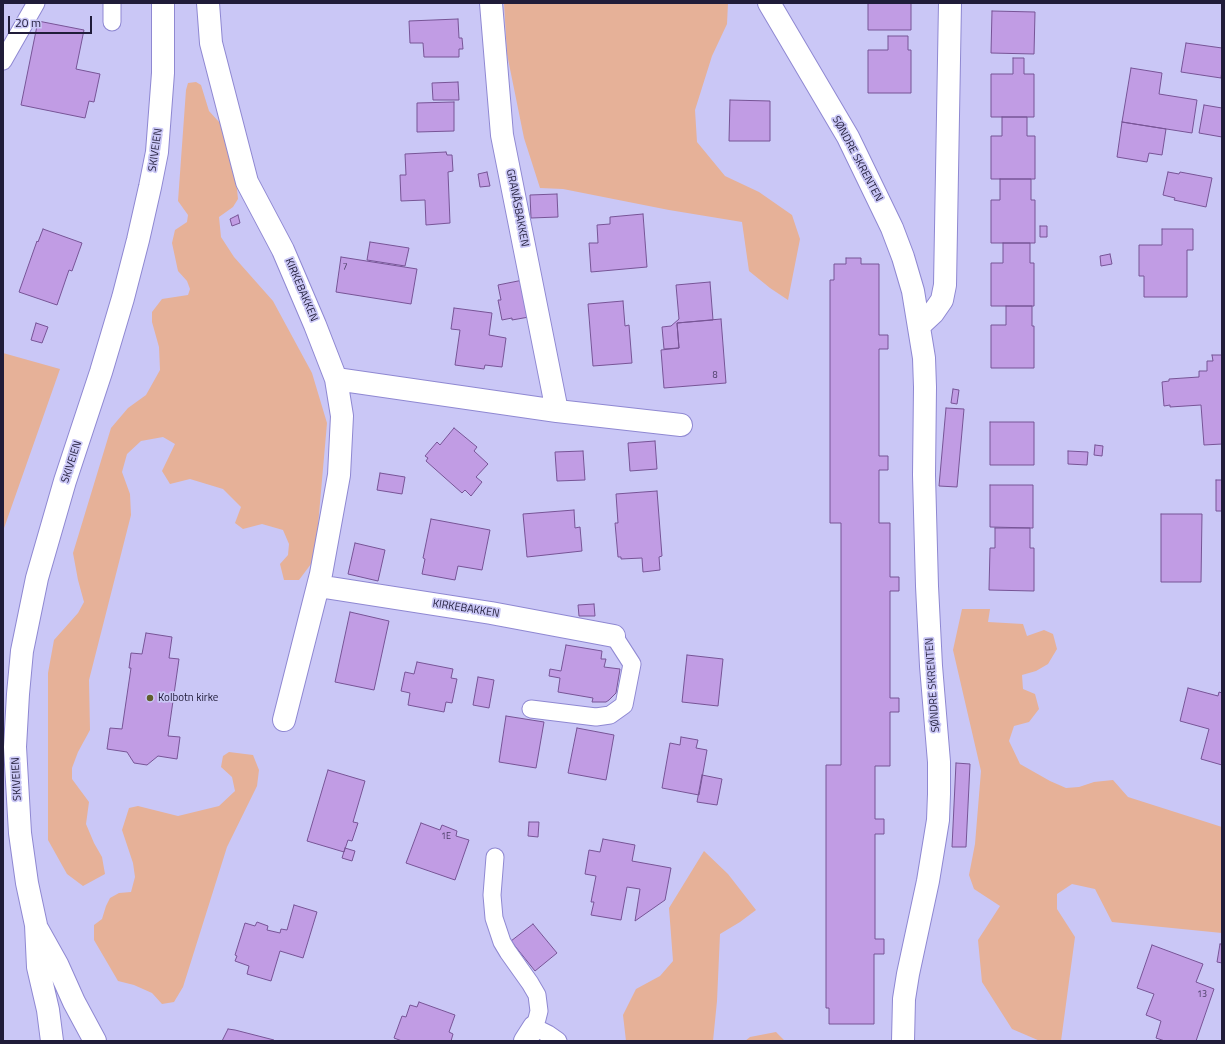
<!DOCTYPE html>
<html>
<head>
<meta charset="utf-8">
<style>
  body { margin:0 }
  #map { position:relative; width:1225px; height:1044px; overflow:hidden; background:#cac7f6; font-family:"Titillium Web",sans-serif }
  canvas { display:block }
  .frame { position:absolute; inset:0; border:4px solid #201c39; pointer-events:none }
  .scale { position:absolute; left:8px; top:16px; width:84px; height:18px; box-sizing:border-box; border:2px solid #201c39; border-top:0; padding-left:5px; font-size:12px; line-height:14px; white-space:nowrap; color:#201c39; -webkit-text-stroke:3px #cac7f6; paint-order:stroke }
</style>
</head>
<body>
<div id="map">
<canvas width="1225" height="1044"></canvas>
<div class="frame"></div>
<div class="scale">20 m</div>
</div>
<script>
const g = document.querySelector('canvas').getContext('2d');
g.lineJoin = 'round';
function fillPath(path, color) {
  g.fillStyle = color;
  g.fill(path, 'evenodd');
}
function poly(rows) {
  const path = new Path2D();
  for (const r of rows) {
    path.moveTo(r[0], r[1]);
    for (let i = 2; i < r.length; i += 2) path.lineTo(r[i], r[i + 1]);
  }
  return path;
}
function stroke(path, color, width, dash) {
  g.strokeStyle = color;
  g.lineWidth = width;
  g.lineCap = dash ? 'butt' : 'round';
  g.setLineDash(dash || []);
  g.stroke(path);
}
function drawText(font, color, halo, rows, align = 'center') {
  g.font = font + ' "Titillium Web",sans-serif';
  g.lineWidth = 3.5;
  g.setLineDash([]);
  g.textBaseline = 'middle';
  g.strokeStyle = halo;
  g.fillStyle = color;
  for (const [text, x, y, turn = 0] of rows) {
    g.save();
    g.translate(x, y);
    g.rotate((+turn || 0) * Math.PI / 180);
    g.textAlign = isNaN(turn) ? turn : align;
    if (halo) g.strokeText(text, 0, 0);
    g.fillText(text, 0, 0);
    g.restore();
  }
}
const green = poly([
  [504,3,728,3,727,24,712,56,695,110,697,142,725,176,759,192,792,215,800,239,788,300,770,288,749,271,742,222,669,210,563,189,540,188,524,138,507,54],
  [196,82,201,85,209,111,220,123,236,179,238,199,233,207,219,217,221,237,234,257,273,301,312,373,327,423,317,537,311,564,299,580,284,580,280,564,288,555,289,544,283,530,262,524,243,529,235,523,241,507,223,489,190,479,170,484,162,471,175,444,163,437,141,441,127,454,122,472,130,494,131,515,89,680,90,730,78,752,72,768,72,779,89,802,86,824,94,843,102,857,105,874,83,886,67,874,48,840,48,673,54,640,78,613,84,602,78,580,73,553,111,428,128,408,146,395,160,370,159,347,152,322,152,312,162,299,188,295,190,289,187,281,178,271,172,243,175,230,187,222,188,215,178,201,186,90,188,83],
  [3,353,60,369,3,531],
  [962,609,990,609,988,622,1023,624,1027,636,1044,630,1053,634,1057,649,1048,664,1036,671,1022,675,1023,689,1035,694,1039,709,1029,722,1014,726,1009,741,1020,764,1050,781,1066,788,1079,787,1094,782,1113,780,1128,797,1222,827,1222,933,1112,922,1095,889,1072,884,1057,894,1057,909,1075,937,1061,1041,1040,1041,1012,1029,982,982,978,940,1000,906,974,889,969,875,975,844,981,771,953,650],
  [229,752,253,755,259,770,257,786,227,847,183,987,174,1002,162,1004,152,993,134,985,118,981,94,940,94,925,102,919,106,906,110,898,119,893,131,892,135,877,133,863,122,830,129,808,138,806,178,816,219,806,235,791,232,777,221,767,223,756],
  [704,851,728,874,756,910,740,922,720,934,717,1001,713,1041,626,1041,623,1015,636,989,660,976,673,961,669,908],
  [776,1032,785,1041,745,1041,750,1037]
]);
const building = poly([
  [868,3,911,3,911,30,868,30,868,3],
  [992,11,1035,12,1034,54,991,53,992,11],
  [458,19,459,38,462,38,463,49,459,49,459,57,424,57,423,43,410,43,409,21,458,19],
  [38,21,84,30,76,69,100,74,94,102,89,101,85,118,21,105,38,21],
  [888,36,908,36,908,50,911,50,911,93,868,93,868,50,888,50,888,36],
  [1186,43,1222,48,1222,70,1221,78,1181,72,1186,43],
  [1013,58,1024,58,1024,74,1034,74,1034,117,991,117,991,74,1013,74,1013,58],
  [1131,68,1162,73,1159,94,1197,100,1192,133,1122,122,1131,68],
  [458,82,459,100,433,100,432,83,458,82],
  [730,100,770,101,770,141,729,141,730,100],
  [454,102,454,131,417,132,417,103,454,102],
  [1204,105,1222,108,1222,137,1199,133,1204,105],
  [1002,117,1027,117,1027,136,1035,136,1035,179,991,179,991,136,1002,136,1002,117],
  [1122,122,1166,129,1162,155,1149,153,1147,162,1117,157,1122,122],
  [446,152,447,155,452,155,453,171,448,172,450,223,426,225,425,200,401,201,400,175,406,175,405,154,446,152],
  [487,172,490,186,480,187,478,174,487,172],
  [1168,172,1179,174,1180,172,1212,178,1206,207,1174,200,1175,198,1163,195,1168,172],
  [1000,179,1031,179,1031,200,1035,200,1035,243,991,243,991,200,1000,200,1000,179],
  [557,194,558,217,531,218,530,195,557,194],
  [643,214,647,267,591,272,589,243,598,243,597,225,610,224,610,217,643,214],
  [238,215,240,223,232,226,230,219,238,215],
  [1040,226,1047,226,1047,237,1040,237,1040,226],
  [43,229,82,243,72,271,69,270,57,305,19,292,37,241,38,242,43,229],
  [1162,229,1193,229,1193,250,1187,250,1187,297,1144,297,1144,276,1139,276,1139,245,1162,245,1162,229],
  [370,242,409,248,405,266,367,260,370,242],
  [1003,243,1030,243,1030,263,1034,263,1034,306,991,306,991,263,1003,263,1003,243],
  [1110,254,1112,264,1101,266,1100,256,1110,254],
  [341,257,417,269,411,304,336,292,341,257],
  [846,258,861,258,861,264,879,264,879,335,888,335,888,349,879,349,879,456,888,456,888,470,879,470,879,523,890,523,890,577,899,577,899,591,890,591,890,698,899,698,899,712,890,712,890,766,875,766,875,819,884,819,884,834,875,834,875,939,884,939,884,954,874,954,874,1024,829,1024,829,1008,826,1008,826,765,841,765,841,523,830,523,830,280,834,280,834,264,846,264,846,258],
  [523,280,529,317,512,320,512,318,502,320,498,300,501,300,498,285,523,280],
  [710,282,713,320,677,323,679,348,664,349,662,327,671,326,679,319,676,285,710,282],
  [623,301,625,326,629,325,632,363,593,366,588,304,623,301],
  [1006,306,1032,306,1032,326,1034,326,1034,368,991,368,991,325,1006,325,1006,306],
  [454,308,492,313,489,335,506,338,502,367,485,365,484,369,455,365,460,330,451,329,454,308],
  [721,319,726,383,664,388,661,350,679,348,677,323,721,319],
  [36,323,48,327,42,343,31,340,36,323],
  [1212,355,1222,355,1222,444,1204,445,1201,405,1170,407,1170,405,1164,406,1162,382,1169,381,1169,379,1199,377,1199,371,1207,371,1207,361,1213,361,1212,355],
  [953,389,959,390,957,404,951,403,953,389],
  [946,408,964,409,957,487,939,486,946,408],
  [990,422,1034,422,1034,465,990,465,990,422],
  [454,428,477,447,474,451,488,464,476,477,482,482,471,496,465,490,462,493,426,461,428,458,425,456,437,442,440,445,454,428],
  [655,441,657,469,630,471,628,443,655,441],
  [1095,445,1103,446,1102,456,1094,455,1095,445],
  [583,451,585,480,557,481,555,452,583,451],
  [1068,451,1088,452,1087,465,1068,464,1068,451],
  [380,473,405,477,402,494,377,490,380,473],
  [1216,480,1222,480,1222,511,1216,511,1216,480],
  [990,485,1033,485,1033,528,990,527,990,485],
  [657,491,662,556,659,557,660,570,643,572,642,558,621,559,621,557,618,557,615,523,618,523,616,494,657,491],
  [574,510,575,528,580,527,582,551,527,557,523,514,574,510],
  [1161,514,1202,514,1201,582,1161,582,1161,514],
  [431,519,490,530,482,570,458,566,455,580,422,574,425,559,423,558,431,519],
  [995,528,1030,528,1030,548,1034,548,1034,591,989,590,990,548,995,548,995,528],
  [355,543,385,550,378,581,348,574,355,543],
  [594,604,595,616,579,616,578,605,594,604],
  [350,612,389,621,374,690,335,682,350,612],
  [146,633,172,637,169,658,179,659,168,736,180,737,177,759,158,756,147,765,134,763,127,752,107,749,110,728,122,729,131,668,129,668,131,653,142,654,146,633],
  [566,645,602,651,601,659,606,659,604,667,620,669,616,693,609,700,606,702,592,702,593,698,558,692,560,678,549,676,550,669,561,671,566,645],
  [687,655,723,659,718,706,682,702,687,655],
  [417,662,453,669,451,678,457,679,452,703,446,702,444,712,408,705,410,693,401,691,405,672,414,674,417,662],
  [478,677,494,680,489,708,473,705,478,677],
  [1188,688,1218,696,1219,692,1222,693,1222,765,1201,759,1209,729,1180,721,1188,688],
  [506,716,544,722,536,768,499,762,506,716],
  [577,728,614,735,606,780,568,773,577,728],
  [681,737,698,740,696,748,707,750,699,795,662,788,670,743,680,745,681,737],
  [956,763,970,764,966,847,952,847,956,763],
  [328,770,365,781,353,822,358,823,352,841,348,840,344,852,307,841,328,770],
  [702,775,722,779,717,805,697,802,702,775],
  [529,822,539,822,538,837,528,836,529,822],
  [421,823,440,830,442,825,457,831,456,836,469,840,455,880,406,863,421,823],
  [603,839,635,845,632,861,671,868,665,900,635,921,640,889,627,887,621,920,591,915,594,902,591,902,596,876,585,874,589,850,600,852,603,839],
  [345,848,355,851,352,861,342,858,345,848],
  [294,905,317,912,303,958,280,951,271,981,247,974,249,966,235,961,237,956,235,955,245,923,255,926,257,922,268,926,267,930,280,933,281,929,287,930,294,905],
  [533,924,557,953,535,971,511,941,533,924],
  [1220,944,1222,944,1222,963,1217,962,1220,944],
  [1152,945,1203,964,1196,982,1214,989,1196,1041,1165,1041,1156,1038,1161,1021,1146,1015,1154,994,1137,988,1152,945],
  [419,1002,455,1015,449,1032,453,1034,451,1041,402,1041,394,1038,402,1016,406,1017,410,1005,417,1007,419,1002],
  [228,1029,235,1030,274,1040,273,1041,222,1041,228,1029]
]);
const service = poly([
  [112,3,112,22],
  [3,61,36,3],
  [531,709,596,717,610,715,624,705,632,664,614,636],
  [495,857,492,895,494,918,502,942,508,952,530,983,537,995,539,1011,537,1019,534,1027,548,1034,558,1041]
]);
const minor = poly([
  [208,3,211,43,247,182,283,250,315,325,336,379,342,416,339,475,321,574,284,720],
  [491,3,502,135,557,411],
  [769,3,848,137,892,228,903,257,913,291,924,358,925,387,924,475,927,586,931,666,939,762,939,794,938,820,928,881,908,974,904,999,903,1041],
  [919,326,933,313,942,300,945,285,950,3],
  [336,379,557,411,681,425],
  [318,586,491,613,614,636],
  [525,1041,534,1027]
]);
const primary = poly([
  [38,930,57,964,74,1002,95,1041],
  [52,1041,48,1010,38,967,36,925,27,883,20,833,15,747,18,694,22,651,37,578,65,481,101,372,123,298,138,240,150,187,157,152,163,73,163,3]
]);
const markers = [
  [150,698,4,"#605e2b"]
];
const numberNames = [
  ["7",345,268],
  ["8",715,376],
  ["1E",446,837],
  ["13",1202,995]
];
const streetNames = [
  ["SKIVEIEN",156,150,-82],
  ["SØNDRE SKRENTEN",857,159,62],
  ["GRANÅSBAKKEN",517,208,79],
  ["KIRKEBAKKEN",301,290,67],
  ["SKIVEIEN",72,462,-72],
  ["KIRKEBAKKEN",466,609,9],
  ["SØNDRE SKRENTEN",933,685,-94],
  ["SKIVEIEN",17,779,-93]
];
const poiNames = [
  ["Kolbotn kirke",158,698]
];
fillPath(green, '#e6b198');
fillPath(building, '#c19ce4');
stroke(building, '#775496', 1);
stroke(service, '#8f88d2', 19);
stroke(minor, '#8f88d2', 24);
stroke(primary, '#8f88d2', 24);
stroke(service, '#fff', 17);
stroke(minor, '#fff', 22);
stroke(primary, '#fff', 22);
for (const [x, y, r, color] of markers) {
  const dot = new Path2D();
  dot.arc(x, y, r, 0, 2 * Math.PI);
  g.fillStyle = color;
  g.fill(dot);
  stroke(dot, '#cac7f6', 1.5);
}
drawText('9px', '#483c64', null, numberNames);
drawText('11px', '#201c39', '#cac7f6', streetNames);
drawText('11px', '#201c39', '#cac7f6', poiNames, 'left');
</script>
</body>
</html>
